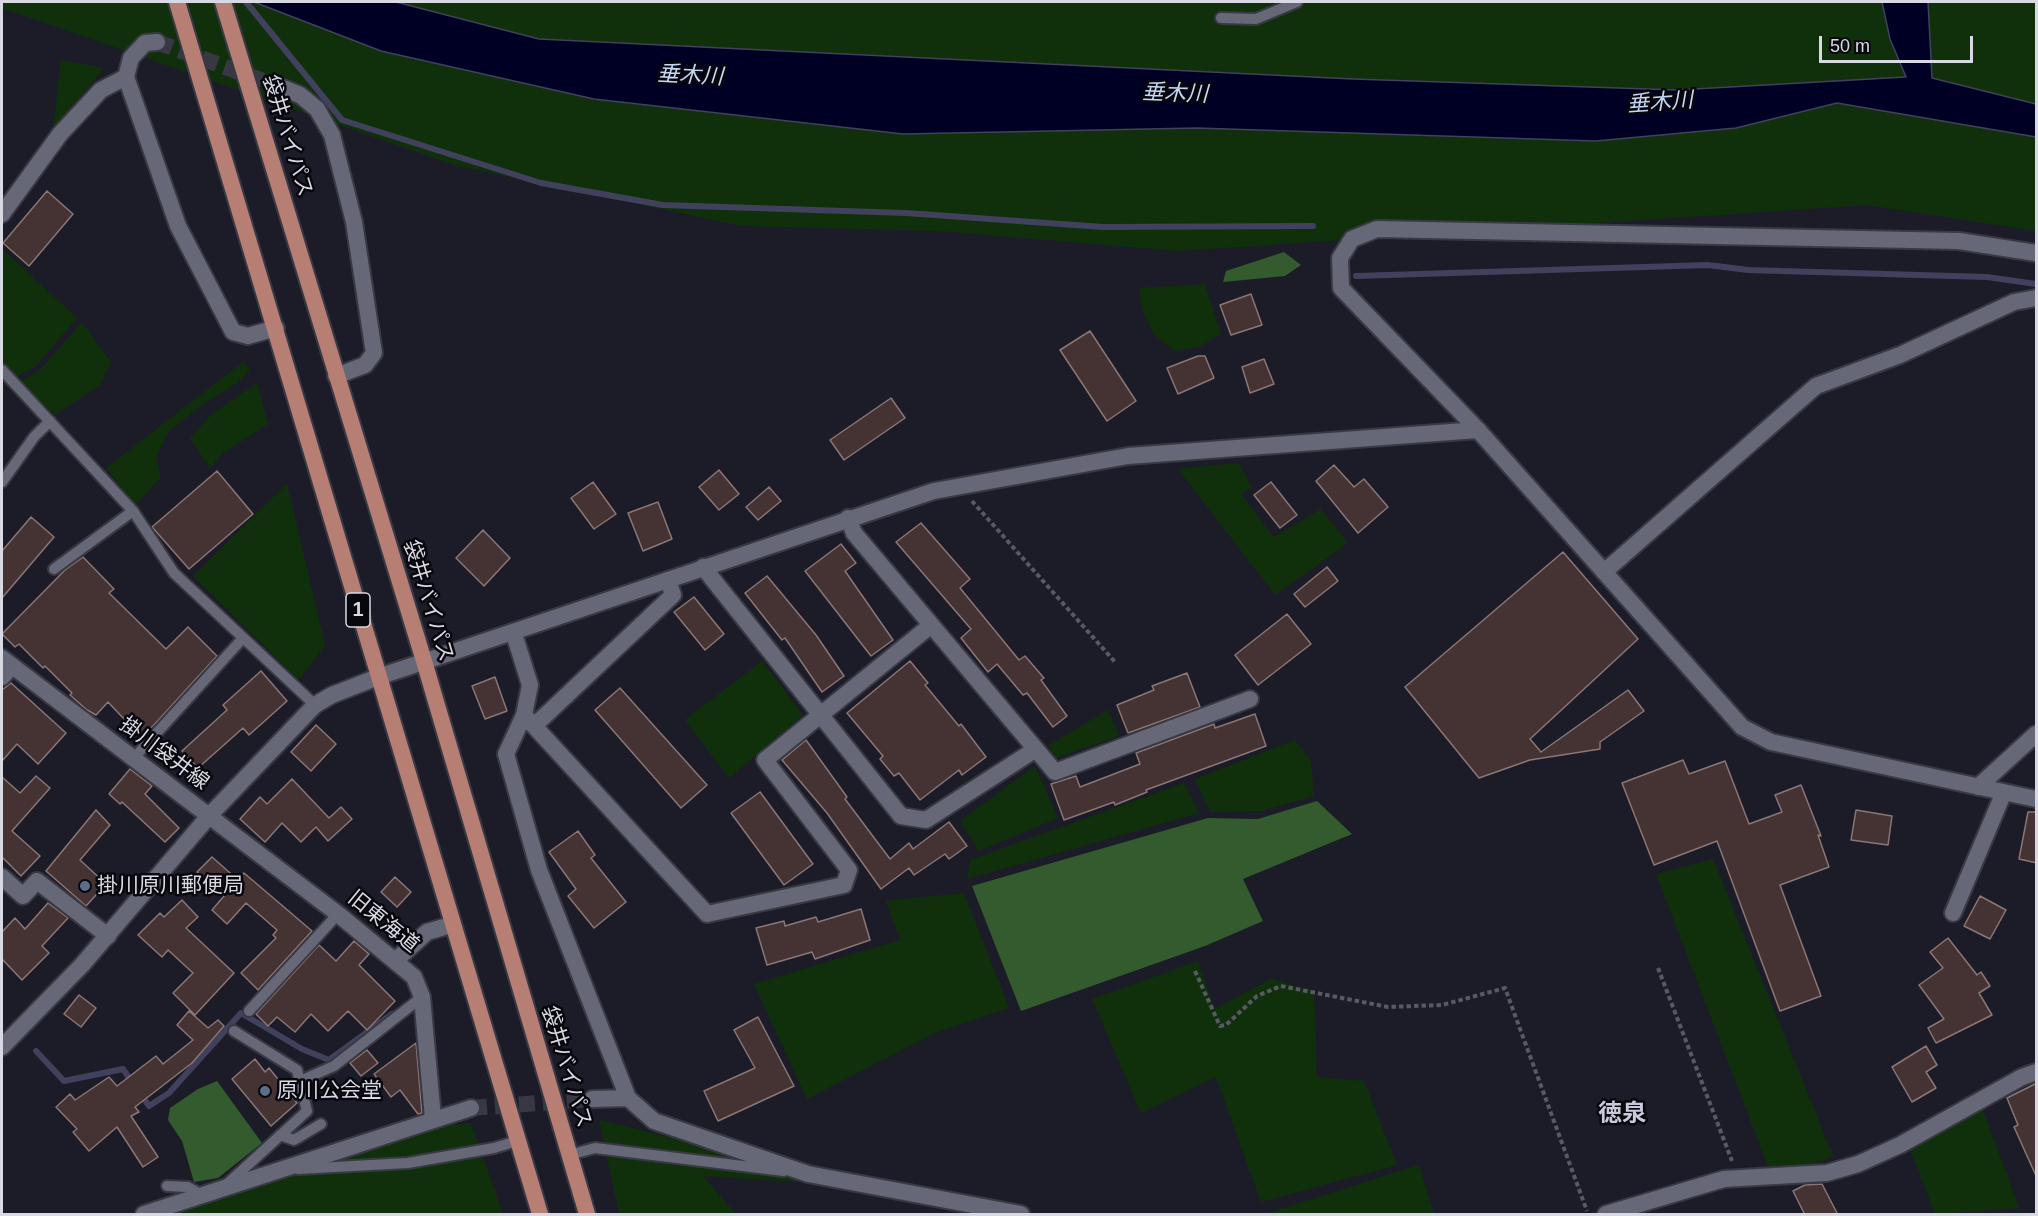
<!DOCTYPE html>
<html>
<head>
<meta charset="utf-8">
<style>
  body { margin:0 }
  #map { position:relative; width:2038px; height:1216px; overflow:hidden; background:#1c1c29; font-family:Arial,sans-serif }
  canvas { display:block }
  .frame { position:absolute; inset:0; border:3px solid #d8d9e2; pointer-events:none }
  .scale { position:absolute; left:1819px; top:36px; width:154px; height:27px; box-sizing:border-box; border:3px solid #d8d9e2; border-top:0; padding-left:8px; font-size:18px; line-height:21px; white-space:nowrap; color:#d8d9e2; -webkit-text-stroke:4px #07070d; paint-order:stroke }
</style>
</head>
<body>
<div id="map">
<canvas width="2038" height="1216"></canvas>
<div class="frame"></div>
<div class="scale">50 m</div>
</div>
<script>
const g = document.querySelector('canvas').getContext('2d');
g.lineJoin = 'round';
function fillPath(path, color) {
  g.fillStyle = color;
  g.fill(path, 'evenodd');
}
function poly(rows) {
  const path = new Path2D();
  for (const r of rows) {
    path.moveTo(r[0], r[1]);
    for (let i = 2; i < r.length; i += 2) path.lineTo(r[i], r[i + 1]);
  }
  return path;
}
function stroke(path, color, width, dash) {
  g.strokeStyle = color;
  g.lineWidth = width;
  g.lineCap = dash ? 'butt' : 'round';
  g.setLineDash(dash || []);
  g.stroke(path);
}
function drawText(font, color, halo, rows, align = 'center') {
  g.font = font + ' Arial,"Noto Sans JP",sans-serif';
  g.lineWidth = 5;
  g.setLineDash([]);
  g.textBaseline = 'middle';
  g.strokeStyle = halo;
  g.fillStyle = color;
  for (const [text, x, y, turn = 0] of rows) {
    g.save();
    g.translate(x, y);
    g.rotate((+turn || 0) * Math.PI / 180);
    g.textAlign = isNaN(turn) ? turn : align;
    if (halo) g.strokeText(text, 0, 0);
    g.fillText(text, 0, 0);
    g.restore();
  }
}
const green = poly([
  [2,2,2036,2,2036,231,1867,205,1178,251,941,231,742,226,457,166,2,8],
  [61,60,104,68,53,131],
  [2,249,77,318,35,367,15,377,2,363],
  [1205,284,1221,334,1199,347,1174,351,1154,334,1142,310,1139,288],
  [82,322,111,362,100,385,55,415,19,382,39,371],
  [243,362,250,370,237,383,203,404,168,432,156,458,161,477,135,505,106,468],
  [257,383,268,424,222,454,210,468,190,438,212,414],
  [1238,463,1252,487,1241,494,1274,537,1321,509,1348,543,1275,595,1178,469],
  [287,484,325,645,299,680,193,576],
  [762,661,803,715,729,778,685,720],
  [1108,710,1119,736,1056,758,1048,746],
  [1295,740,1311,761,1314,796,1262,811,1210,812,1195,779],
  [1035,766,1058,818,979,851,960,821],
  [1184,783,1199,813,967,879,970,860],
  [1713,859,1833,1156,1812,1165,1769,1169,1656,874],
  [964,893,1009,1008,935,1033,807,1099,754,984,900,940,886,901],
  [1198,961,1214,1009,1271,979,1314,991,1317,1077,1364,1081,1397,1165,1261,1202,1216,1077,1141,1113,1092,999],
  [1982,1107,2019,1208,1935,1214,1910,1149],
  [599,1120,755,1158,878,1187,703,1176,736,1214,619,1214],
  [471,1123,503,1214,150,1214,383,1134],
  [1419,1165,1434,1214,1265,1214]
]);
const forest = poly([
  [1284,252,1301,265,1285,276,1223,282,1226,271],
  [1317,801,1352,834,1243,879,1263,921,1205,946,1021,1011,972,886,1208,818,1258,819],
  [217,1081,262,1143,218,1178,194,1182,182,1141,168,1120,170,1108,198,1089]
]);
const water = poly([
  [254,2,396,2,539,39,1353,79,1677,90,1906,77,1890,39,1882,2,1928,2,1932,78,2036,104,2036,137,1837,103,1736,128,1596,141,1197,128,903,134,594,99,381,51,254,2]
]);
const stream = poly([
  [246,2,342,120,541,183,663,205,906,213,1103,227,1313,226],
  [1356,276,1708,265,1748,270,1987,277,2036,284],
  [36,1051,64,1081,123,1069,132,1082],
  [140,1093,149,1106,169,1093,241,1013,302,1049,329,1060,392,1014]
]);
const building = poly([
  [47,191,73,214,29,266,3,243,47,191],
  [1251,294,1262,325,1231,335,1220,305,1251,294],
  [1090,331,1136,401,1107,421,1060,350,1090,331],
  [1198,356,1205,356,1214,378,1178,394,1167,368,1198,356],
  [1264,359,1274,384,1250,393,1242,367,1264,359],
  [891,398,905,418,844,460,830,440,891,398],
  [1334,465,1354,487,1364,479,1388,507,1358,533,1316,481,1334,465],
  [719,470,739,494,719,510,699,487,719,470],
  [217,471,253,514,189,569,152,527,217,471],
  [593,482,616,514,594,529,571,498,593,482],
  [1271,482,1297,515,1280,528,1254,495,1271,482],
  [769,487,781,501,758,520,746,507,769,487],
  [658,502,672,539,643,551,628,513,658,502],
  [31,517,54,537,2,598,2,551,31,517],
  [921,523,970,579,960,588,1019,660,1025,656,1044,678,1041,680,1067,716,1053,727,1027,693,1023,695,997,664,988,672,961,638,971,629,896,542,921,523],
  [483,530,510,558,484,586,456,558,483,530],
  [841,544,856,563,845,571,893,640,871,656,805,571,841,544],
  [1563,552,1638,639,1530,739,1541,752,1628,690,1644,711,1600,742,1600,749,1530,760,1479,778,1405,687,1563,552],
  [83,557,114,589,109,593,166,649,188,627,217,656,142,738,108,702,96,715,87,710,70,695,72,693,45,666,43,668,19,644,15,647,2,634,65,570,83,557],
  [1327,567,1338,581,1305,607,1294,594,1327,567],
  [767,576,816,635,844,676,822,692,785,638,782,640,745,593,767,576],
  [694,597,724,634,705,650,674,612,694,597],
  [1287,614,1311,644,1258,685,1235,655,1287,614],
  [910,661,928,683,925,685,959,726,961,724,986,757,962,775,959,770,920,800,899,773,894,776,880,759,883,756,847,713,910,661],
  [261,671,287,701,249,735,243,728,198,768,182,751,227,710,223,705,261,671],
  [1187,673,1200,707,1128,733,1117,705,1154,690,1152,686,1187,673],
  [495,677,507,711,485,719,472,686,495,677],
  [11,683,66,733,38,764,17,744,2,761,2,690,11,683],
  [620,688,707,785,681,808,595,710,620,688],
  [1255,714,1266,746,1146,790,1147,792,1115,805,1114,802,1064,820,1051,784,1076,776,1080,787,1140,764,1136,753,1214,724,1215,728,1255,714],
  [316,725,336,744,311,771,291,752,316,725],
  [806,740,847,797,845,799,890,859,909,843,913,849,949,822,967,846,949,859,945,854,914,875,909,868,881,889,827,813,782,760,806,740],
  [1683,760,1689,774,1725,761,1749,824,1782,812,1775,795,1801,785,1821,836,1818,835,1829,867,1780,885,1821,996,1780,1011,1717,841,1654,865,1622,783,1683,760],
  [130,769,152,786,145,794,179,828,165,842,122,802,120,804,109,794,130,769],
  [36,776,50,788,12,831,40,856,21,876,2,857,2,777,20,793,36,776],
  [292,779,329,818,341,807,352,819,328,841,316,827,301,842,282,823,265,842,240,819,260,797,267,804,292,779],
  [760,792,813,864,784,885,731,813,760,792],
  [96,810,110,825,80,860,106,884,86,906,46,871,96,810],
  [1856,810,1892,816,1888,845,1851,840,1856,810],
  [2028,812,2037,812,2037,863,2019,859,2028,812],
  [578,831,595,855,591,858,626,902,594,928,568,896,576,889,549,852,578,831],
  [212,857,238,880,244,873,312,931,258,990,241,973,276,938,273,935,277,930,246,903,227,924,212,910,224,896,197,872,212,857],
  [395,877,411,892,397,907,381,892,395,877],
  [1980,896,2006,910,1990,939,1964,926,1980,896],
  [182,900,198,917,186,928,234,973,195,1015,173,993,193,973,168,950,162,957,138,935,160,913,164,917,182,900],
  [48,903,68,918,42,946,49,953,22,980,2,959,2,932,15,918,25,929,48,903],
  [861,909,870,940,815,959,812,952,767,965,756,928,784,921,785,926,816,917,818,922,861,909],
  [1948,938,1977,975,1981,972,1990,986,1979,993,1992,1015,1936,1043,1928,1028,1944,1019,1919,985,1943,968,1930,952,1948,938],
  [354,941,369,954,359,965,395,1001,367,1030,348,1011,328,1031,311,1014,295,1032,277,1017,268,1026,256,1014,319,945,336,961,354,941],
  [79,995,96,1008,81,1027,64,1014,79,995],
  [189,1011,208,1028,218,1020,224,1026,192,1063,135,1107,139,1112,131,1116,158,1157,143,1167,117,1127,89,1151,73,1132,77,1129,56,1107,70,1094,75,1100,109,1077,117,1086,156,1056,163,1064,193,1040,177,1025,189,1011],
  [758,1017,794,1086,718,1121,704,1091,755,1068,734,1030,758,1017],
  [416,1043,422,1113,418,1114,400,1090,391,1097,374,1074,416,1043],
  [1926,1046,1937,1065,1926,1072,1936,1088,1912,1102,1892,1067,1926,1046],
  [367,1050,378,1063,361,1076,350,1063,367,1050],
  [255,1059,265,1072,269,1068,297,1103,271,1126,232,1079,255,1059],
  [2037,1083,2037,1178,2014,1127,2018,1125,2007,1098,2037,1083],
  [1822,1184,1838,1215,1805,1215,1793,1191,1805,1185,1822,1184]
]);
const minorTunnel = poly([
  [157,42,283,88],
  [471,1108,592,1099]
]);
const path = poly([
  [972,501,1115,662],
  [1658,968,1732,1161],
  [1195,971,1220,1026,1226,1025,1257,996,1281,986,1388,1007,1442,1005,1505,988,1587,1211]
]);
const service = poly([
  [1221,18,1256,19,1297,2],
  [2,370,133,511,174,573,315,705],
  [2,482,34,437,50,421],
  [54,569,133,511],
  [133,759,243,638],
  [249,1011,338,914],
  [300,1081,334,1066,422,997],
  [280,1135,294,1140,321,1124],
  [569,1155,595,1148,784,1171],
  [298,1169,408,1163,494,1148,517,1141],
  [226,1185,307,1111,297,1070,234,1031],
  [167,1186,188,1187,202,1195]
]);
const minor = poly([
  [157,42,145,43,131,58,126,77,178,226,233,332,248,336,276,328],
  [283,88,300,95,317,109,332,135,354,222,374,353,365,365,336,376],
  [2,214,60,134,101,90,126,77],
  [2036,253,1959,241,1377,229,1352,239,1340,258,1341,288,1478,430,1742,727,1771,742,2036,799],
  [848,518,854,533,1055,772,1250,699],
  [703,567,901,816,926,820,1036,749],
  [1604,572,1816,386,1900,355,2014,302,2036,298],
  [514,634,530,685,524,715,506,754,539,870,628,1098,654,1121,808,1174,1021,1214],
  [2,677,12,666],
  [524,715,707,914,844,885,849,870,765,760,930,626],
  [534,726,673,595,668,580],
  [1978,787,2036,734],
  [209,816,338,914,414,977,422,997,433,1118],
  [2,877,23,896,37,881,108,936],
  [1953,913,2004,792],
  [396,960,427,932,451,925],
  [592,1099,628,1098],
  [144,1214,471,1108],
  [1606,1214,1724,1179,1827,1173,1858,1164,1900,1145,2022,1077,2036,1072]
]);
const tertiary = poly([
  [378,677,934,491,1128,456,1478,430],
  [2,1047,82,965,209,816]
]);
const secondary = poly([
  [2,658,209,816,315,705,332,695,378,677]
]);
const trunk = poly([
  [177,2,540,1214],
  [223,2,424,661,587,1214]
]);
const markers = [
  [85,886,6,"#5c6f8a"],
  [265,1091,6,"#5c6f8a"]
];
const shields = [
  [358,610,24]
];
const shieldNames = [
  ["1",358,610]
];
const streetNames = [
  ["袋井バイパス",287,136,73],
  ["袋井バイパス",428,601,73],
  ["掛川袋井線",164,754,37],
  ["旧東海道",383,922,39],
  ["袋井バイパス",566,1067,73]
];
const poiNames = [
  ["掛川原川郵便局",97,886],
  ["原川公会堂",277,1091]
];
const waterNames = [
  ["垂木川",690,76,3],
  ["垂木川",1175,94,2],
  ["垂木川",1660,103,-4]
];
const quarterNames = [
  ["徳泉",1622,1114]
];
fillPath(green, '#10300b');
fillPath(forest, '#335b2d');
fillPath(water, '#000024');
stroke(water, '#41415d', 1.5);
stroke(stream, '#41415d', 6);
fillPath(building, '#443332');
stroke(building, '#8a7675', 1.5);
stroke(minorTunnel, '#383845', 16, [16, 8]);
stroke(service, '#393944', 14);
stroke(minor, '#393944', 20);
stroke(tertiary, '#393944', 20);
stroke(secondary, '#393944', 20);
stroke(trunk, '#393944', 20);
stroke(path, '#595965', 4, [4.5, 3]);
stroke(service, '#666777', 10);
stroke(minor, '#666777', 16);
stroke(tertiary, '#666777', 16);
stroke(secondary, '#666777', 16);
stroke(trunk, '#b77e74', 16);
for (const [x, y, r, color] of markers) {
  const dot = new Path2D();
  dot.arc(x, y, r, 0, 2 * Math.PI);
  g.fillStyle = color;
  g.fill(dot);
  stroke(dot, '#07070d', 2);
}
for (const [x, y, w] of shields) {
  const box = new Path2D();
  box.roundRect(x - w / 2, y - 17, w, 34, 4.5);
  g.fillStyle = '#07070d';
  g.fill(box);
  stroke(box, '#d8d9e2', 1.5);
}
drawText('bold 20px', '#d8d9e2', null, shieldNames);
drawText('21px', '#d8d9e2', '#07070d', streetNames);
drawText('21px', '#d8d9e2', '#07070d', poiNames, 'left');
drawText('italic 22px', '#c4d7f5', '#07070d', waterNames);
drawText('bold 24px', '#c8c9db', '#07070d', quarterNames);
</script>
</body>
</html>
